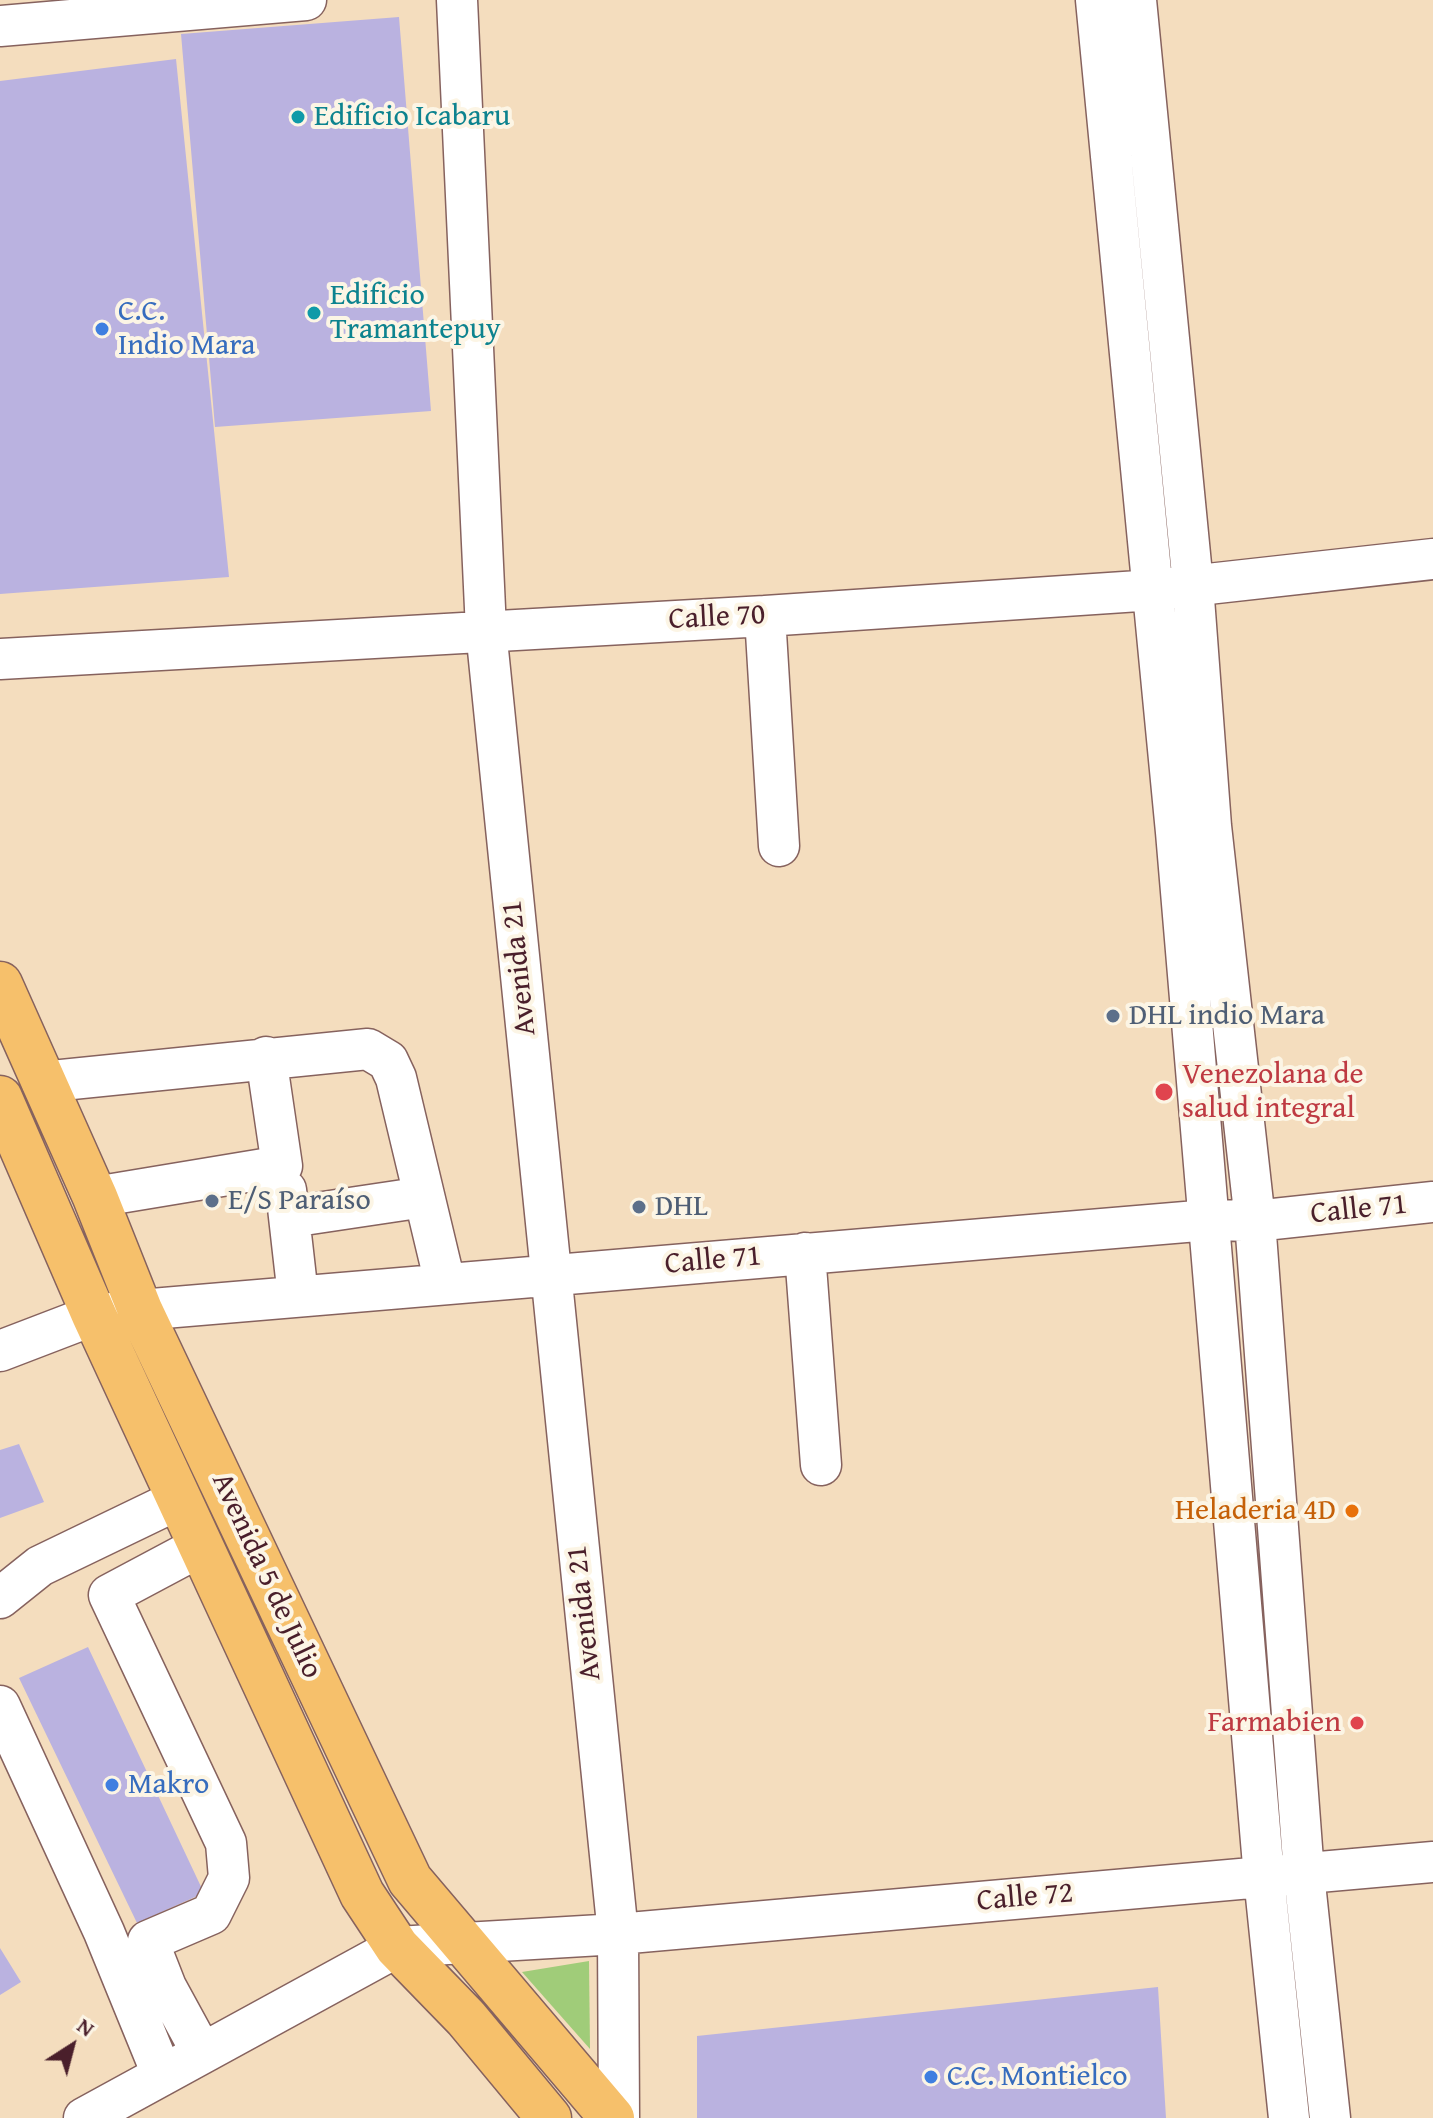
<!DOCTYPE html>
<html>
<head>
<meta charset="utf-8">
<style>
  body { margin:0 }
  #map { position:relative; width:1433px; height:2118px; overflow:hidden; background:#f4ddbe; font-family:"Gentium Book Plus",serif }
  canvas { display:block }
  .north { position:absolute; left:32px; top:2006px; width:80px; height:80px; -webkit-text-stroke:6px #fcf5e5; paint-order:stroke; rotate:36deg; font-size:22px; font-weight:700; line-height:32px; text-align:center; color:#4a1f2b }
  .north::after { content:''; display:block; margin:auto; width:28px; height:36px; background:#4a1f2b; clip-path:polygon(50% 0,100% 100%,50% 72%,0 100%) }
</style>
</head>
<body>
<div id="map">
<canvas width="1433" height="2118"></canvas>
<div class="north">N</div>
</div>
<script>
const g = document.querySelector('canvas').getContext('2d');
g.lineJoin = 'round';
function fillPath(path, color) {
  g.fillStyle = color;
  g.fill(path, 'evenodd');
}
function poly(rows) {
  const path = new Path2D();
  for (const r of rows) {
    path.moveTo(r[0], r[1]);
    for (let i = 2; i < r.length; i += 2) path.lineTo(r[i], r[i + 1]);
  }
  return path;
}
function stroke(path, color, width, dash) {
  g.strokeStyle = color;
  g.lineWidth = width;
  g.lineCap = dash ? 'butt' : 'round';
  g.setLineDash(dash || []);
  g.stroke(path);
}
function drawText(font, color, halo, rows, align = 'center') {
  g.font = font + ' "Gentium Book Plus",serif';
  g.lineWidth = 8;
  g.setLineDash([]);
  g.textBaseline = 'middle';
  g.strokeStyle = halo;
  g.fillStyle = color;
  for (const [text, x, y, turn = 0] of rows) {
    g.save();
    g.translate(x, y);
    g.rotate((+turn || 0) * Math.PI / 180);
    g.textAlign = isNaN(turn) ? turn : align;
    if (halo) g.strokeText(text, 0, 0);
    g.fillText(text, 0, 0);
    g.restore();
  }
}
const green = poly([
  [589,1961,590,2049,522,1972]
]);
const building = poly([
  [399,17,431,411,215,427,181,34],
  [176,59,229,577,0,594,0,81],
  [19,1444,44,1502,0,1518,0,1450],
  [88,1647,204,1893,137,1923,19,1678],
  [0,1948,21,1982,0,1995],
  [1158,1987,1166,2118,697,2118,697,2036]
]);
const minor = poly([
  [457,0,486,630,618,1934,619,2118],
  [1096,0,1176,832,1264,1877,1289,2118],
  [1136,0,1193,585,1211,826,1255,1221,1304,1874,1330,2118],
  [0,26,306,0],
  [765,616,779,846],
  [0,659,765,616,1154,590,1433,559],
  [42,1082,368,1049,388,1061,396,1078,445,1283],
  [286,1190,298,1296],
  [95,1197,282,1166,266,1057],
  [290,1217,424,1197],
  [805,1253,821,1465],
  [0,1351,94,1315,140,1310,1209,1220,1255,1221,1433,1202],
  [201,1546,109,1595,226,1843,229,1878,211,1914,148,1941,166,1987,202,2053],
  [0,1598,40,1566,179,1499],
  [0,1706,104,1932,162,2074],
  [84,2118,397,1947,618,1934,1433,1862]
]);
const major = poly([
  [0,984,95,1197,140,1310,410,1880,612,2118],
  [0,1098,94,1315,362,1894,397,1947,466,2018,549,2118]
]);
const markers = [
  [298,117,8,"#0f9aa8"],
  [314,313,8,"#0f9aa8"],
  [102,329,8,"#3f7fe0"],
  [1113,1016,8,"#5c6f8a"],
  [1164,1092,10,"#e0444e"],
  [212,1201,8,"#5c6f8a"],
  [639,1207,8,"#5c6f8a"],
  [1352,1511,8,"#e8710a"],
  [1357,1723,8,"#e0444e"],
  [112,1785,8,"#3f7fe0"],
  [931,2077,8,"#3f7fe0"]
];
const cultureNames = [
  ["Edificio Icabaru",314,117],
  ["Edificio",330,296],
  ["Tramantepuy",330,330]
];
const shopNames = [
  ["C.C.",118,312],
  ["Indio Mara",118,346],
  ["Makro",128,1785],
  ["C.C. Montielco",947,2077]
];
const streetNames = [
  ["Calle 70",717,618,-3],
  ["Avenida 21",520,968,-96],
  ["Calle 71",1359,1210,-6],
  ["Calle 71",713,1261,-5],
  ["Avenida 5 de Julio",266,1576,65],
  ["Avenida 21",585,1613,-96],
  ["Calle 72",1025,1898,-5]
];
const serviceNames = [
  ["DHL indio Mara",1129,1016],
  ["E/S Paraíso",228,1201],
  ["DHL",655,1207]
];
const healthNames = [
  ["Venezolana de",1182,1075],
  ["salud integral",1182,1109],
  ["Farmabien",1341,1723,"right"]
];
const foodNames = [
  ["Heladeria 4D",1336,1511]
];
fillPath(green, '#a0cc79');
fillPath(building, '#bab2e0');
stroke(minor, '#86625e', 43);
stroke(major, '#86625e', 47);
stroke(minor, '#fff', 40);
stroke(major, '#f6c06b', 44);
for (const [x, y, r, color] of markers) {
  const dot = new Path2D();
  dot.arc(x, y, r, 0, 2 * Math.PI);
  g.fillStyle = color;
  g.fill(dot);
  stroke(dot, '#fcf5e5', 3);
}
drawText('30px', '#0d838f', '#fcf5e5', cultureNames, 'left');
drawText('30px', '#366cbe', '#fcf5e5', shopNames, 'left');
drawText('30px', '#4a1f2b', '#fcf5e5', streetNames);
drawText('30px', '#4e5e75', '#fcf5e5', serviceNames, 'left');
drawText('30px', '#be3a42', '#fcf5e5', healthNames, 'left');
drawText('30px', '#c56008', '#fcf5e5', foodNames, 'right');
</script>
</body>
</html>
